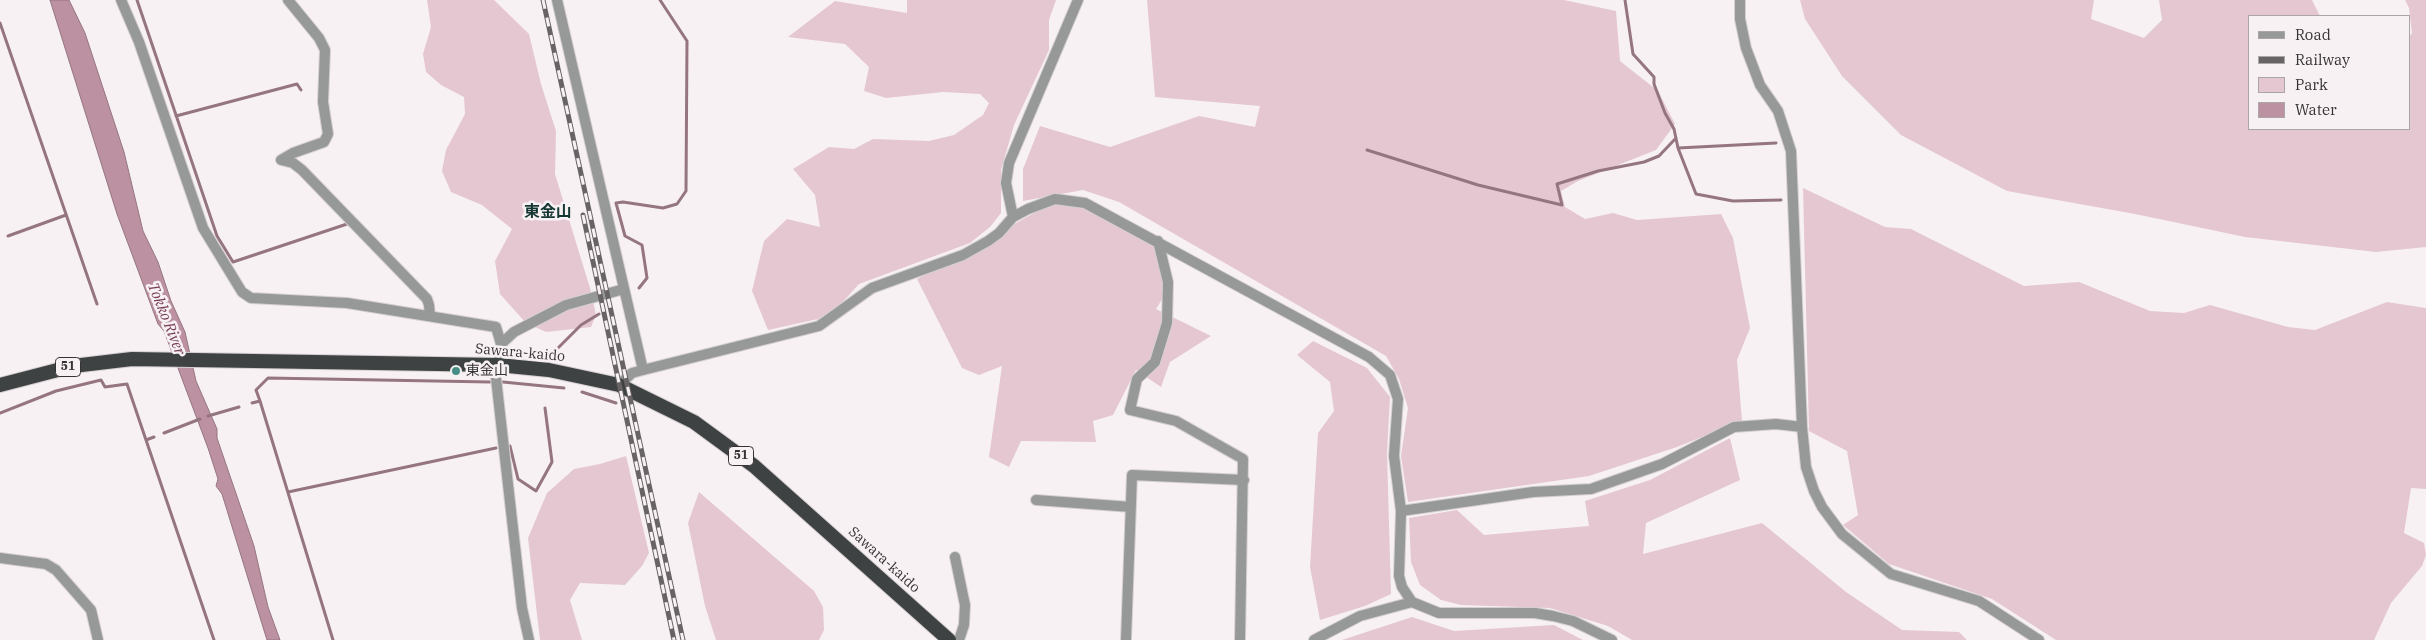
<!DOCTYPE html>
<html>
<head>
<meta charset="utf-8">
<style>
  body { margin:0 }
  #map { position:relative; width:2426px; height:640px; overflow:hidden; background:#f8f1f4; font-family:"IBM Plex Serif",serif }
  canvas { display:block }
  .legend { position:absolute; left:2248px; top:15px; width:162px; height:115px; box-sizing:border-box; background:#f8f1f4; border:1px solid #aaa5a7; margin:0; padding:6px 9px; list-style:none; font-size:15px; color:#363334 }
  .legend li { display:flex; align-items:center; gap:10px; height:25px }
  .legend b { width:25px; border:1px solid #aaa5a7 }
</style>
</head>
<body>
<div id="map">
<canvas width="2426" height="640"></canvas>
<ul class="legend">
<li><b style="height:6px;background:#969998"></b>Road</li>
<li><b style="height:6px;background:#686466"></b>Railway</li>
<li><b style="height:14px;background:#e4c7d1"></b>Park</li>
<li><b style="height:14px;background:#bc91a1"></b>Water</li>
</ul>
</div>
<script>
const g = document.querySelector('canvas').getContext('2d');
g.lineJoin = 'round';
function fillPath(path, color) {
  g.fillStyle = color;
  g.fill(path, 'evenodd');
}
function poly(rows) {
  const path = new Path2D();
  for (const r of rows) {
    path.moveTo(r[0], r[1]);
    for (let i = 2; i < r.length; i += 2) path.lineTo(r[i], r[i + 1]);
  }
  return path;
}
function stroke(path, color, width, dash) {
  g.strokeStyle = color;
  g.lineWidth = width;
  g.lineCap = dash ? 'butt' : 'round';
  g.setLineDash(dash || []);
  g.stroke(path);
}
function drawText(font, color, halo, rows, align = 'center') {
  g.font = font + ' "IBM Plex Serif","Noto Sans JP",serif';
  g.lineWidth = 5;
  g.setLineDash([]);
  g.textBaseline = 'middle';
  g.strokeStyle = halo;
  g.fillStyle = color;
  for (const [text, x, y, turn = 0] of rows) {
    g.save();
    g.translate(x, y);
    g.rotate((+turn || 0) * Math.PI / 180);
    g.textAlign = isNaN(turn) ? turn : align;
    if (halo) g.strokeText(text, 0, 0);
    g.fillText(text, 0, 0);
    g.restore();
  }
}
const green = poly([
  [427,0,494,0,529,34,541,84,556,131,555,174,590,288,596,315,591,327,546,332,526,323,500,294,495,261,512,229,482,205,451,192,442,171,446,150,465,114,464,97,441,85,426,72,423,54,431,27],
  [907,0,1056,0,1049,20,1049,50,1014,125,1001,170,1001,213,990,227,970,243,859,284,840,305,818,319,768,330,752,291,764,241,787,219,820,227,815,195,793,169,829,147,854,149,873,139,929,141,954,135,983,115,989,103,980,94,943,92,886,98,864,91,869,67,845,44,788,37,835,1,907,13],
  [1147,0,1564,0,1616,11,1620,61,1658,91,1675,124,1656,150,1578,181,1561,191,1565,207,1585,219,1613,213,1637,220,1721,214,1733,238,1750,328,1737,360,1742,421,1677,447,1589,476,1408,502,1401,456,1408,408,1399,379,1386,356,1119,202,1083,190,1023,201,1023,169,1040,126,1110,147,1199,116,1255,127,1260,106,1155,97],
  [1800,0,2094,0,2091,19,2144,38,2162,20,2159,0,2312,0,2320,16,2250,16,2250,129,2410,129,2410,36,2412,33,2409,8,2405,0,2426,0,2426,247,2376,252,2245,237,2135,214,2007,191,1901,135,1842,76,1805,19],
  [1803,188,1885,227,1911,229,2024,286,2079,282,2150,311,2184,313,2210,305,2288,327,2315,330,2387,302,2426,308,2426,489,2411,488,2404,533,2424,543,2426,555,2422,566,2391,603,2374,640,2056,640,1992,599,1889,564,1843,525,1858,515,1847,451,1809,431],
  [1062,203,1100,211,1156,246,1168,290,1156,309,1211,336,1170,362,1161,387,1136,370,1113,415,1093,421,1096,442,1021,441,1009,467,989,457,1002,366,979,375,962,368,917,279,1041,209],
  [1313,341,1367,368,1390,397,1387,453,1391,594,1365,606,1320,620,1310,567,1318,433,1334,411,1330,382,1297,355],
  [1730,438,1740,480,1646,523,1643,554,1762,523,1846,592,1902,630,1959,632,1967,640,1632,640,1608,626,1550,608,1461,605,1441,600,1420,585,1411,562,1409,518,1457,510,1484,535,1589,526,1585,501,1650,480],
  [626,456,649,553,642,566,625,585,580,583,570,600,582,640,540,640,528,538,547,493,574,469,600,464],
  [699,492,814,591,823,607,824,630,819,640,716,640,705,606,688,523],
  [1412,617,1454,631,1554,625,1583,640,1342,640]
]);
const water = poly([
  [50,0,69,0,85,33,124,152,143,231,158,262,171,301,185,332,196,381,217,429,217,438,254,546,268,607,280,640,267,640,222,494,216,486,218,479,208,448,164,331,158,324,117,214,50,0]
]);
const stream = poly([
  [137,0,217,236,233,262,347,224],
  [1625,0,1633,54,1654,77,1654,84,1665,113,1674,129,1678,148,1696,194,1733,201,1781,200],
  [0,23,97,304],
  [176,116,297,84,301,90],
  [1678,148,1776,143],
  [1367,150,1478,185,1562,205,1557,184,1598,171,1644,162,1659,156,1676,138],
  [8,236,66,215],
  [639,288,647,278,642,245,625,236,616,203,623,202,663,208,677,204,686,191,687,41,660,0],
  [558,348,581,325,599,314],
  [503,382,564,388],
  [582,392,616,403],
  [260,401,333,640],
  [252,403,260,401,256,390,268,378,490,382],
  [0,413,56,391,101,380,105,387,127,384,146,440,154,437],
  [208,416,239,407],
  [164,433,200,419],
  [146,440,214,640],
  [510,446,518,479,536,491,552,462,545,408],
  [288,492,496,448]
]);
const minor = poly([
  [121,0,139,42,203,228,242,292,251,298,347,303,496,327,501,344,496,378,498,396,522,608,529,640],
  [288,0,319,38,325,50,323,102,328,134,324,142,293,153,281,160,293,163,302,170,427,299,429,305,430,316],
  [557,0,643,370],
  [1740,0,1740,19,1746,48,1760,85,1778,111,1791,151,1802,427,1806,467,1814,491,1822,507,1842,534,1891,574,1979,601,2039,640],
  [1013,217,1006,183,1009,163,1078,0],
  [1158,241,1168,282,1167,323,1155,362,1137,379,1130,410,1176,421,1243,459,1240,640],
  [501,344,514,332,566,305,624,289],
  [619,385,632,373,643,370,819,326,872,288,963,255,988,241,999,233,1013,217,1028,209,1055,199,1085,203,1369,357,1390,375,1398,399,1394,456,1401,511,1399,576,1402,587,1412,602,1439,613,1535,613,1553,616,1573,621,1612,640],
  [1036,500,1131,507],
  [1401,511,1533,492,1591,489,1662,464,1734,427,1776,424,1802,427],
  [955,557,965,605,964,625,959,640],
  [0,558,46,564,56,570,91,610,98,640],
  [1126,640,1132,475,1244,480],
  [1314,640,1360,616,1412,602]
]);
const trunk = poly([
  [0,385,73,366,132,359,498,365,549,370,619,385,694,422,754,466,949,640]
]);
const rail = poly([
  [543,0,683,640],
  [583,215,674,640]
]);
const markers = [
  [456,371,5,"#478d86"]
];
const shields = [
  [68,367,25],
  [741,456,25]
];
const shieldNames = [
  ["51",68,367],
  ["51",741,456]
];
const streetNames = [
  ["Sawara-kaido",520,353,5],
  ["Sawara-kaido",884,560,42]
];
const poiNames = [
  ["東金山",466,371]
];
const waterNames = [
  ["Tokko River",166,319,68]
];
const quarterNames = [
  ["東金山",548,212]
];
fillPath(green, '#e4c7d1');
fillPath(water, '#bc91a1');
stroke(water, '#947580', 1);
stroke(stream, '#947580', 3);
stroke(minor, '#d5cfd1', 12);
stroke(trunk, '#d5cfd1', 16);
stroke(minor, '#969998', 10);
stroke(trunk, '#3e4242', 14);
stroke(rail, '#686466', 5);
stroke(rail, '#f8f1f4', 3, [9]);
for (const [x, y, r, color] of markers) {
  const dot = new Path2D();
  dot.arc(x, y, r, 0, 2 * Math.PI);
  g.fillStyle = color;
  g.fill(dot);
  stroke(dot, '#f8f1f4', 2);
}
for (const [x, y, w] of shields) {
  const box = new Path2D();
  box.roundRect(x - w / 2, y - 9.5, w, 19, 4);
  g.fillStyle = '#f8f1f4';
  g.fill(box);
  stroke(box, '#363334', 1);
}
drawText('bold 12px', '#363334', null, shieldNames);
drawText('14px', '#363334', '#f8f1f4', streetNames);
drawText('14px', '#363334', '#f8f1f4', poiNames, 'left');
drawText('italic 15px', '#763c55', '#f8f1f4', waterNames);
drawText('bold 16px', '#153734', '#f8f1f4', quarterNames);
</script>
</body>
</html>
